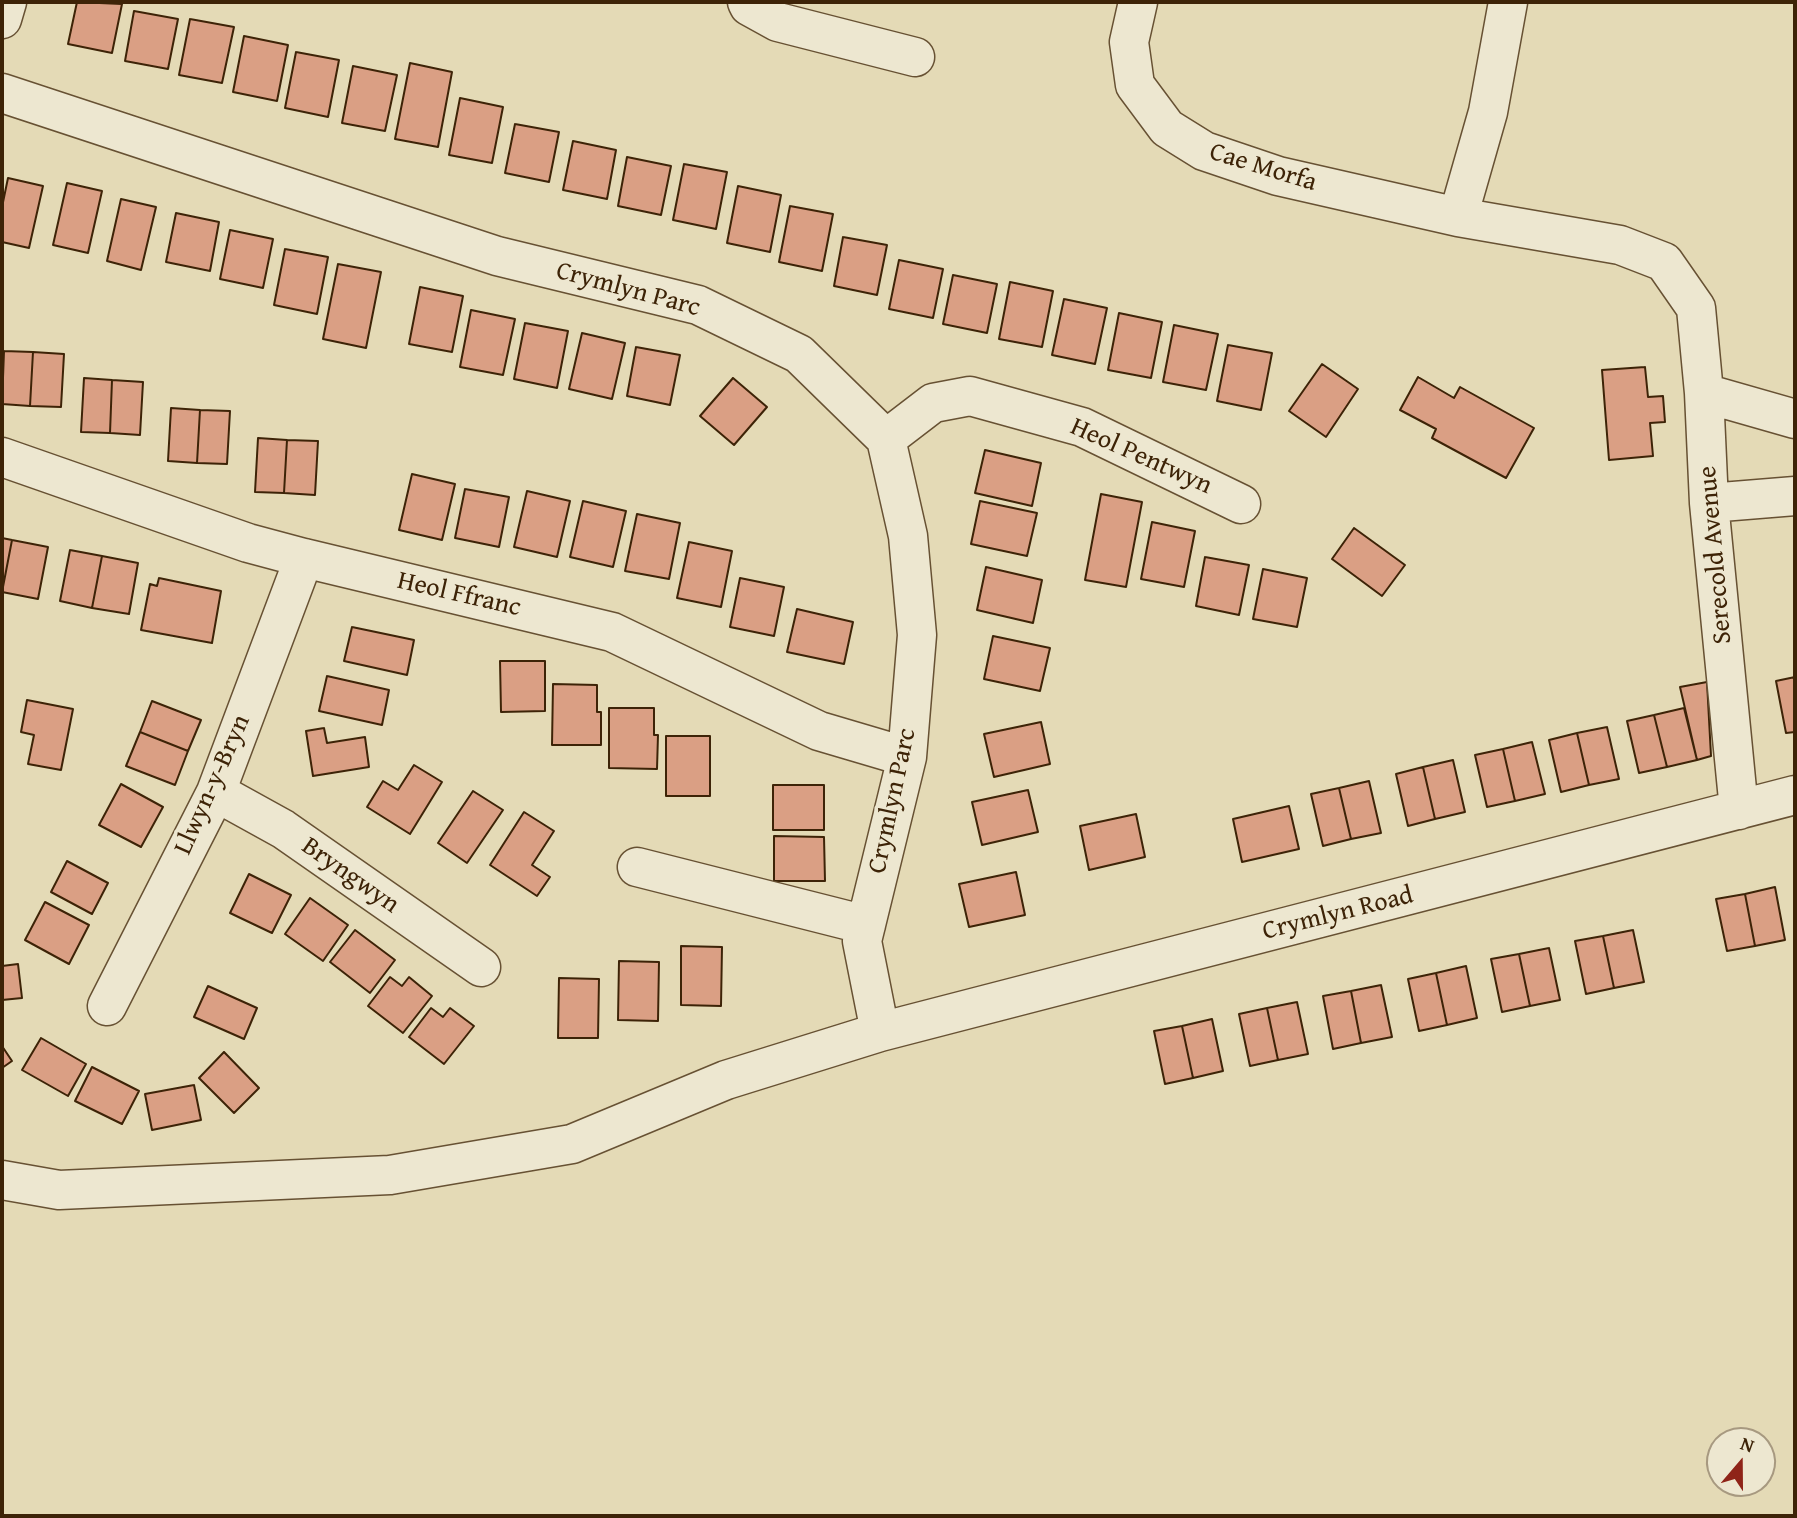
<!DOCTYPE html>
<html>
<head>
<meta charset="utf-8">
<style>
  body { margin:0 }
  #map { position:relative; width:1797px; height:1518px; overflow:hidden; background:#e4dab6; font-family:"Gentium Book Plus",serif }
  canvas { display:block }
  .frame { position:absolute; inset:0; border:4px solid #3d2307; pointer-events:none }
  .north { position:absolute; left:1706px; top:1427px; width:70px; height:70px; box-sizing:border-box; background:#ede7d0; border:2px solid #a79980; border-radius:50%; rotate:20deg; font-size:19px; font-weight:700; line-height:28px; text-align:center; color:#3d2307 }
  .north::after { content:''; display:block; margin:auto; width:24px; height:32px; background:#8f2418; clip-path:polygon(50% 0,100% 100%,50% 72%,0 100%) }
</style>
</head>
<body>
<div id="map">
<canvas width="1797" height="1518"></canvas>
<div class="frame"></div>
<div class="north">N</div>
</div>
<script>
const g = document.querySelector('canvas').getContext('2d');
g.lineJoin = 'round';
function fillPath(path, color) {
  g.fillStyle = color;
  g.fill(path, 'evenodd');
}
function poly(rows) {
  const path = new Path2D();
  for (const r of rows) {
    path.moveTo(r[0], r[1]);
    for (let i = 2; i < r.length; i += 2) path.lineTo(r[i], r[i + 1]);
  }
  return path;
}
function stroke(path, color, width, dash) {
  g.strokeStyle = color;
  g.lineWidth = width;
  g.lineCap = dash ? 'butt' : 'round';
  g.setLineDash(dash || []);
  g.stroke(path);
}
function drawText(font, color, halo, rows, align = 'center') {
  g.font = font + ' "Gentium Book Plus",serif';
  g.lineWidth = 7;
  g.setLineDash([]);
  g.textBaseline = 'middle';
  g.strokeStyle = halo;
  g.fillStyle = color;
  for (const [text, x, y, turn = 0] of rows) {
    g.save();
    g.translate(x, y);
    g.rotate((+turn || 0) * Math.PI / 180);
    g.textAlign = isNaN(turn) ? turn : align;
    if (halo) g.strokeText(text, 0, 0);
    g.fillText(text, 0, 0);
    g.restore();
  }
}
const building = poly([
  [77,2,122,4,112,53,68,44,77,2],
  [134,11,178,19,168,69,125,61,134,11],
  [190,19,234,27,222,83,179,75,190,19],
  [244,36,288,45,277,101,233,92,244,36],
  [296,52,339,60,328,117,285,108,296,52],
  [410,63,452,72,438,147,395,139,410,63],
  [353,66,397,75,385,131,342,123,353,66],
  [460,98,503,107,492,163,449,155,460,98],
  [515,124,559,132,549,182,505,173,515,124],
  [573,141,616,150,607,199,563,190,573,141],
  [627,157,671,166,661,215,618,206,627,157],
  [684,164,727,172,716,229,673,220,684,164],
  [8,178,43,186,29,248,2,242,2,207,8,178],
  [67,183,102,191,88,253,53,245,67,183],
  [738,186,781,195,770,252,727,243,738,186],
  [121,199,156,207,141,270,107,261,121,199],
  [790,206,833,214,822,271,779,262,790,206],
  [176,213,219,222,210,271,166,262,176,213],
  [230,230,273,239,263,288,220,279,230,230],
  [843,237,887,245,877,295,834,286,843,237],
  [285,249,328,257,317,314,274,305,285,249],
  [899,260,943,269,933,318,889,309,899,260],
  [338,264,381,272,366,348,323,339,338,264],
  [953,275,997,284,987,333,943,324,953,275],
  [1010,282,1053,291,1042,347,999,339,1010,282],
  [420,287,463,296,452,352,409,344,420,287],
  [1064,299,1107,308,1095,364,1052,355,1064,299],
  [471,310,515,319,503,375,460,367,471,310],
  [1119,313,1162,322,1151,378,1108,370,1119,313],
  [525,323,568,331,557,388,514,379,525,323],
  [1174,325,1218,334,1206,390,1163,382,1174,325],
  [582,333,625,343,612,399,569,389,582,333],
  [1228,345,1272,353,1261,410,1217,401,1228,345],
  [636,347,680,355,670,405,627,396,636,347],
  [4,351,33,352,30,406,2,404,4,351],
  [33,352,64,354,61,407,30,406,33,352],
  [1322,364,1358,389,1326,437,1289,411,1322,364],
  [1645,367,1648,397,1663,396,1665,422,1650,423,1653,456,1609,460,1602,370,1645,367],
  [1418,377,1454,398,1460,387,1534,428,1506,478,1432,438,1436,429,1400,410,1418,377],
  [84,378,112,380,110,433,81,432,84,378],
  [733,378,767,407,734,445,700,416,733,378],
  [112,380,143,382,140,435,110,433,112,380],
  [171,408,200,410,197,463,168,461,171,408],
  [200,410,230,411,227,464,197,463,200,410],
  [258,438,287,440,284,493,255,492,258,438],
  [287,440,318,441,315,495,284,493,287,440],
  [985,450,1041,463,1032,506,975,493,985,450],
  [412,474,455,484,442,540,399,530,412,474],
  [465,489,509,497,499,547,455,538,465,489],
  [527,491,570,501,557,557,514,547,527,491],
  [1101,494,1142,502,1126,587,1085,580,1101,494],
  [583,501,626,511,613,567,570,557,583,501],
  [980,501,1037,513,1027,556,971,544,980,501],
  [637,514,680,523,669,579,625,571,637,514],
  [1152,522,1195,531,1184,587,1141,579,1152,522],
  [1354,528,1405,565,1382,596,1332,559,1354,528],
  [2,538,12,540,2,592,2,538],
  [12,540,48,547,38,599,2,592,12,540],
  [689,542,732,551,721,607,677,598,689,542],
  [70,550,102,556,92,608,60,601,70,550],
  [102,556,138,563,129,614,92,608,102,556],
  [1205,557,1249,565,1239,615,1196,606,1205,557],
  [986,567,1042,580,1033,623,977,610,986,567],
  [1263,569,1307,578,1297,627,1253,619,1263,569],
  [159,578,221,591,212,643,141,630,150,584,157,586,159,578],
  [740,578,784,587,774,636,730,627,740,578],
  [797,609,853,622,844,664,787,652,797,609],
  [352,627,414,640,407,675,344,661,352,627],
  [993,636,1050,648,1040,691,984,679,993,636],
  [500,661,545,661,545,711,501,712,500,661],
  [327,676,389,690,382,725,319,711,327,676],
  [1795,677,1795,732,1786,733,1776,681,1795,677],
  [1707,682,1711,756,1697,760,1680,687,1707,682],
  [553,684,597,685,597,712,601,712,601,745,552,745,553,684],
  [27,700,73,709,61,770,28,764,34,735,21,732,27,700],
  [152,701,201,720,188,751,140,732,152,701],
  [609,708,654,708,654,735,658,735,657,769,609,768,609,708],
  [1684,708,1697,760,1667,767,1654,715,1684,708],
  [1654,715,1667,767,1639,773,1627,721,1654,715],
  [1041,722,1050,764,994,777,984,734,1041,722],
  [1607,727,1619,779,1589,785,1577,733,1607,727],
  [324,728,327,743,365,737,369,767,313,776,306,731,324,728],
  [140,732,188,751,175,785,126,766,140,732],
  [1577,733,1589,785,1561,792,1549,740,1577,733],
  [666,736,710,736,710,796,666,796,666,736],
  [1532,742,1545,794,1515,801,1503,749,1532,742],
  [1503,749,1515,801,1487,807,1475,755,1503,749],
  [1453,760,1465,812,1435,819,1423,767,1453,760],
  [414,765,442,782,410,834,367,807,383,781,398,790,414,765],
  [1423,767,1435,819,1408,826,1396,774,1423,767],
  [1369,781,1381,833,1351,839,1339,788,1369,781],
  [121,784,163,807,141,847,99,825,121,784],
  [773,785,824,785,824,830,773,830,773,785],
  [1339,788,1351,839,1323,846,1311,794,1339,788],
  [1028,790,1038,832,982,845,972,802,1028,790],
  [473,791,503,810,467,863,438,843,473,791],
  [1289,806,1299,849,1242,862,1233,819,1289,806],
  [524,812,554,831,532,865,550,877,537,896,490,865,524,812],
  [1136,814,1145,857,1089,870,1080,826,1136,814],
  [774,836,824,837,825,881,774,881,774,836],
  [67,861,108,883,92,914,51,892,67,861],
  [1016,872,1025,915,969,927,959,884,1016,872],
  [249,874,291,895,272,933,230,913,249,874],
  [1775,887,1785,940,1755,946,1745,894,1775,887],
  [1745,894,1755,946,1727,951,1716,899,1745,894],
  [310,898,348,925,323,961,285,934,310,898],
  [45,902,89,925,69,964,25,940,45,902],
  [355,930,395,960,370,993,330,962,355,930],
  [1633,930,1644,982,1614,988,1603,936,1633,930],
  [1603,936,1614,988,1586,994,1575,941,1603,936],
  [681,946,722,947,721,1006,681,1005,681,946],
  [1549,948,1560,1000,1530,1006,1519,954,1549,948],
  [1519,954,1530,1006,1502,1012,1491,959,1519,954],
  [619,961,659,962,658,1021,618,1020,619,961],
  [18,964,22,998,2,1000,2,966,18,964],
  [1466,966,1477,1018,1447,1025,1436,973,1466,966],
  [1436,973,1447,1025,1419,1031,1408,979,1436,973],
  [390,977,402,986,409,977,432,996,403,1033,368,1006,390,977],
  [559,978,599,979,598,1038,558,1038,559,978],
  [1381,985,1392,1037,1361,1043,1351,991,1381,985],
  [208,986,257,1008,244,1039,194,1017,208,986],
  [1351,991,1361,1043,1333,1049,1323,996,1351,991],
  [1297,1002,1308,1054,1278,1060,1267,1008,1297,1002],
  [431,1008,443,1017,450,1008,474,1026,444,1064,409,1037,431,1008],
  [1267,1008,1278,1060,1250,1066,1239,1014,1267,1008],
  [1212,1019,1223,1071,1193,1078,1182,1026,1212,1019],
  [1182,1026,1193,1078,1165,1084,1154,1031,1182,1026],
  [41,1038,86,1064,68,1096,22,1070,41,1038],
  [2,1046,12,1061,2,1068,2,1046],
  [224,1052,259,1088,234,1113,199,1078,224,1052],
  [92,1067,139,1091,122,1124,75,1101,92,1067],
  [194,1085,201,1120,152,1130,145,1094,194,1085]
]);
const minor = poly([
  [747,2,749,6,778,22,915,57],
  [1138,2,1129,42,1135,85,1167,128,1204,151,1278,176,1458,217,1620,245,1664,262,1696,308,1704,393],
  [2,19,7,2],
  [2,93,497,256,698,305,799,354,886,439,908,536,917,635,907,757,862,941,880,1032],
  [1458,217,1488,112,1508,2],
  [886,439,933,403,970,396,1082,427,1241,504],
  [2,457,248,543,304,558,612,632,819,731,907,757],
  [1709,503,1795,496],
  [216,792,283,829,481,967],
  [1739,810,1709,503,1704,393,1795,419],
  [637,867,866,925],
  [107,1006,216,792,304,558],
  [2,1180,59,1190,390,1175,572,1144,726,1080,880,1032,1795,795]
]);
const streetNames = [
  ["Cae Morfa",1263,168,17],
  ["Crymlyn Parc",628,290,15],
  ["Heol Pentwyn",1141,457,24],
  ["Serecold Avenue",1716,555,-95],
  ["Heol Ffranc",459,595,13],
  ["Llwyn-y-Bryn",213,785,-66],
  ["Crymlyn Parc",893,801,-78],
  ["Bryngwyn",350,876,35],
  ["Crymlyn Road",1338,914,-14]
];
fillPath(building, '#da9f84');
stroke(building, '#3d2307', 2);
stroke(minor, '#675133', 41);
stroke(minor, '#ede7d0', 38);
drawText('26px', '#3d2307', '#ede7d0', streetNames);
</script>
</body>
</html>
